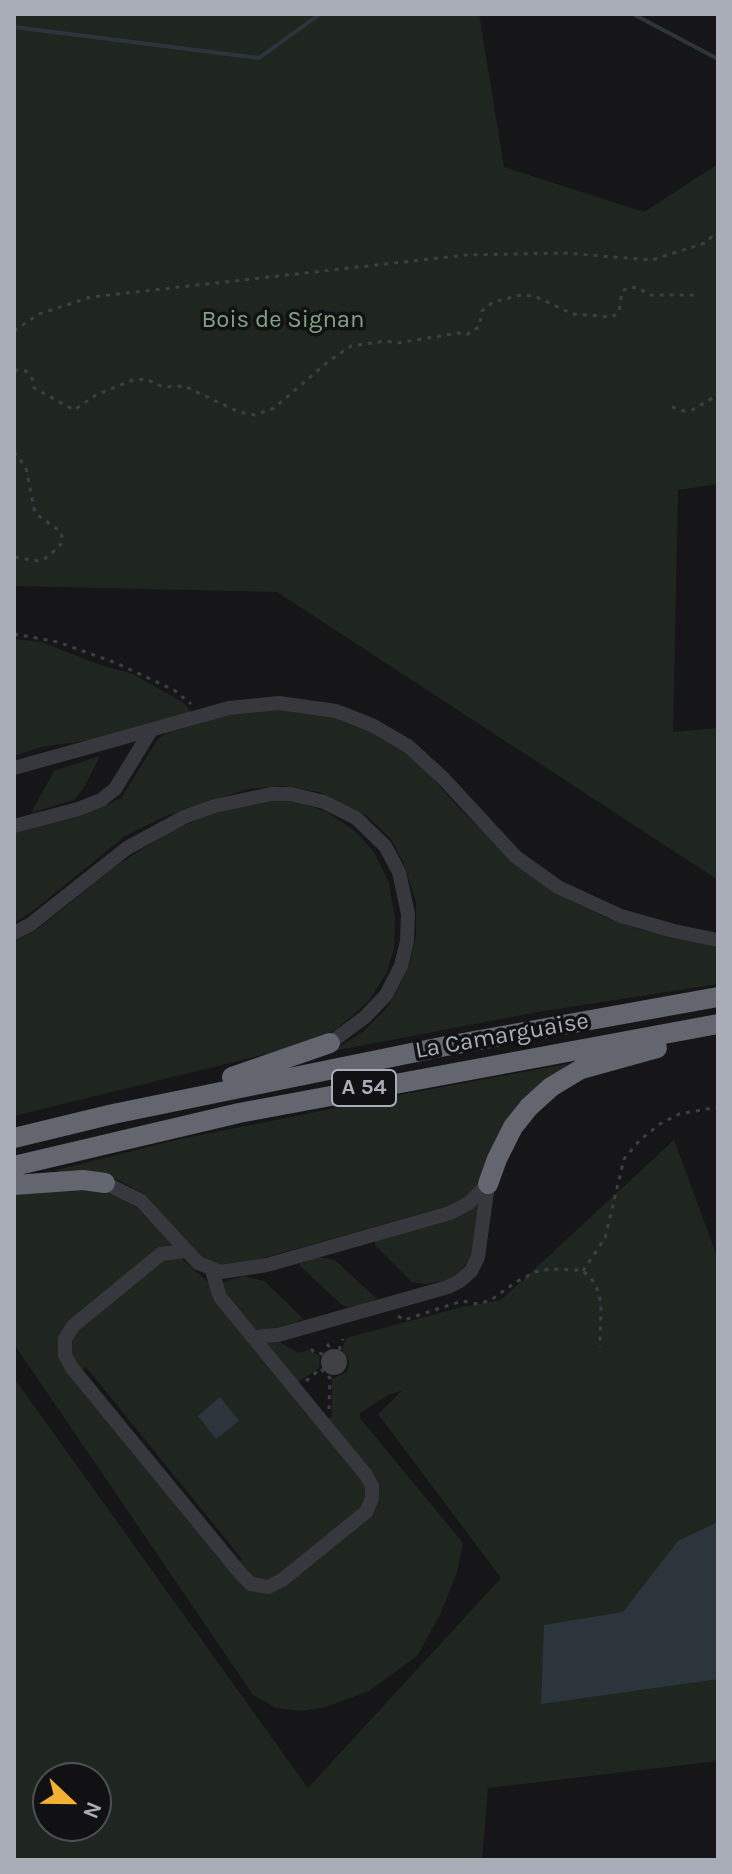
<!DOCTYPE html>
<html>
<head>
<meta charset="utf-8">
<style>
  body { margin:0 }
  #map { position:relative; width:732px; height:1874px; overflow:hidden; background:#161618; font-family:Karla,sans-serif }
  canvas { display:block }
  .frame { position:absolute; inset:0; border:16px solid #a8adb8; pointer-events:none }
  .north { position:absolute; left:32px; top:1762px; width:80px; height:80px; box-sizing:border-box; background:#111113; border:2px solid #4d4f55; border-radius:50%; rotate:112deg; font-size:22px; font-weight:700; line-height:32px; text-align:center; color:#a8adb8 }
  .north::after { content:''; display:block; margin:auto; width:28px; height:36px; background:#f2b134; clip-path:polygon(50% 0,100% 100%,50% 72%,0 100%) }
</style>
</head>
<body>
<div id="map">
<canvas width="732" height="1874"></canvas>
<div class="frame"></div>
<div class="north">N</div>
</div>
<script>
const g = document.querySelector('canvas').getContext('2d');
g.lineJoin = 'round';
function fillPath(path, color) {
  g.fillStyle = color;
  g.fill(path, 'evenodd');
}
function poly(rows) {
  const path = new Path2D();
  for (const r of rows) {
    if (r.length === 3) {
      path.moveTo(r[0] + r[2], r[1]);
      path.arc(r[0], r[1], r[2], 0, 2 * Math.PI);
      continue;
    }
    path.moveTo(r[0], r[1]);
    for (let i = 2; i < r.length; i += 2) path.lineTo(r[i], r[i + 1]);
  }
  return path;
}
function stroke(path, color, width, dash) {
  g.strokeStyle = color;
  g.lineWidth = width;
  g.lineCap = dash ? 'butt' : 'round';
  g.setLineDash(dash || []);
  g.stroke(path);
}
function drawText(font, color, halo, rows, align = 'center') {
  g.font = font + ' Karla,sans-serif';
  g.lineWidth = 7;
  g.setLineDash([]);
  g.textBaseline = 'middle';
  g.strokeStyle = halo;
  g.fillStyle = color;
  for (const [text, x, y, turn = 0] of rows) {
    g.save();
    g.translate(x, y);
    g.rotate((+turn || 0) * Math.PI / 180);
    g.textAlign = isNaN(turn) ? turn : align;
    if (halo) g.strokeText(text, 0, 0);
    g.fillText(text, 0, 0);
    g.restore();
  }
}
const green = poly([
  [14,14,479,14,504,167,644,212,718,164,718,484,678,490,673,732,718,728,718,880,277,592,14,586],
  [14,639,41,642,101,665,133,674,184,703,194,714,97,739,41,747,14,756],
  [278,708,324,713,378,734,402,750,423,767,458,807,520,868,560,895,605,917,642,930,718,945,718,984,538,1012,333,1051,364,1031,386,1009,398,989,410,963,416,936,416,902,404,864,391,839,367,816,319,792,283,786,247,789,166,816,125,836,33,911,14,923,14,833,109,804,121,798,158,739,165,734,227,715],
  [100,756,83,789,74,800,31,813,54,771],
  [286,800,302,803,327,812,355,831,374,852,389,883,395,919,394,949,386,974,368,1002,335,1030,295,1047,14,1116,14,942,39,928,117,865,171,831,207,816,236,808,265,801],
  [566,1064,567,1068,482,1176,474,1192,463,1202,238,1265,230,1267,208,1262,192,1250,149,1199,131,1187,112,1177,58,1173,57,1170,176,1140,400,1095],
  [674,1140,718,1259,718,1761,488,1788,482,1860,14,1860,14,1378,308,1788,501,1578,378,1414,403,1390,388,1395,360,1413,360,1418,463,1543,457,1572,440,1615,417,1656,369,1691,326,1707,302,1711,276,1708,253,1695,14,1344,14,1195,72,1189,106,1192,121,1197,138,1209,173,1246,59,1346,264,1591,376,1499,327,1420,332,1416,332,1379,346,1372,349,1366,349,1360,342,1350,346,1338,462,1307,501,1300],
  [48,1778,96,1778,96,1826,48,1826],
  [477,1205,479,1205,472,1254,459,1275,449,1280,424,1284,412,1282,375,1245,374,1240],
  [180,1257,209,1283,362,1478,368,1492,360,1511,276,1578,267,1582,251,1577,237,1564,242,1559,86,1367,81,1371,73,1358,70,1347,72,1337,79,1328,164,1258],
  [317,1257,335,1260,377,1299,352,1308,342,1305,300,1266,298,1261],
  [243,1276,264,1281,304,1319,271,1331,252,1328,218,1284],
  [262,1341,278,1341,298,1353,308,1350,320,1356,319,1368,297,1383]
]);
const water = poly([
  [220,1397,239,1421,216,1439,198,1416],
  [718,1522,718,1679,541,1704,544,1625,623,1612,678,1541]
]);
const stream = poly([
  [633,14,718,59],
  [14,27,259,58,320,14]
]);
const building = poly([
  [334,1362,13]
]);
const path = poly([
  [14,331,39,314,91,297,466,255,564,253,652,260,705,243,718,231],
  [14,370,26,371,33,380,34,388,74,410,96,395,133,380,146,379,163,387,184,386,239,412,255,415,274,408,329,361,351,346,386,341,397,343,458,333,466,335,479,327,482,311,493,302,521,295,534,296,573,314,612,317,619,312,622,291,630,287,639,288,649,295,698,295],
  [672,407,684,411,692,410,718,395],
  [14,452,26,468,35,513,61,532,63,542,48,557,39,561,14,557],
  [14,634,58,642,116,663,174,690,191,704],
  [583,1271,605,1238,624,1159,640,1140,660,1124,679,1114,718,1107],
  [398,1316,404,1320,462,1301,478,1304,491,1300,516,1282,535,1272,550,1269,576,1270,583,1271,594,1282,598,1291,601,1304,600,1347],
  [327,1344,331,1349],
  [311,1349,315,1353,324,1354],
  [339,1350,343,1339],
  [321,1369,330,1378,329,1409],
  [306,1381,319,1370]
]);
const minor = poly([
  [14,768,229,708,279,703,336,711,372,725,408,746,443,778,516,857,558,887,621,916,674,931,718,940],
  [14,826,78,809,101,800,115,789,150,732],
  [14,933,31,924,127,848,184,817,215,806,271,794,291,794,324,802,356,818,385,846,399,872,408,914,407,941,401,966,386,995,365,1017,330,1043],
  [105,1183,141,1201,198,1263,221,1272,267,1265,450,1213,469,1203,488,1184],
  [185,1251,161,1254,73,1326,65,1339,65,1355,72,1368,241,1574,251,1584,268,1587,282,1580,366,1512,372,1498,372,1486,366,1475,220,1297,212,1271],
  [253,1337,278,1335,448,1287,460,1281,471,1271,478,1257,488,1184]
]);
const highway = poly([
  [232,1077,330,1043],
  [14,1138,113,1114,441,1047,718,997],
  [14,1166,239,1113,718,1024],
  [488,1184,497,1159,513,1127,529,1107,551,1087,581,1069,657,1048],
  [14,1185,83,1180,105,1183]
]);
const shields = [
  [364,1088,64]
];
const shieldNames = [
  ["A 54",364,1088]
];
const parkNames = [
  ["Bois de Signan",283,320]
];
const streetNames = [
  ["La Camarguaise",502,1036,-10]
];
fillPath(green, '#1e261f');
fillPath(water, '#2c353c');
stroke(stream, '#2c353c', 4);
fillPath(building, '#404145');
stroke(path, '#3d3f44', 3, [4, 6]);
stroke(minor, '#37383d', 14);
stroke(highway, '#63666e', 20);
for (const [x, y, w] of shields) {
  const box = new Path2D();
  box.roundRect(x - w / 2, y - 18, w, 36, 6);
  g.fillStyle = '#111113';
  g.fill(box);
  stroke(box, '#a8adb8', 2);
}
drawText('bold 22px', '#a8adb8', null, shieldNames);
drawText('24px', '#7fa381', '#111113', parkNames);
drawText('24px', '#a8adb8', '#111113', streetNames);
</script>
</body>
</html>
